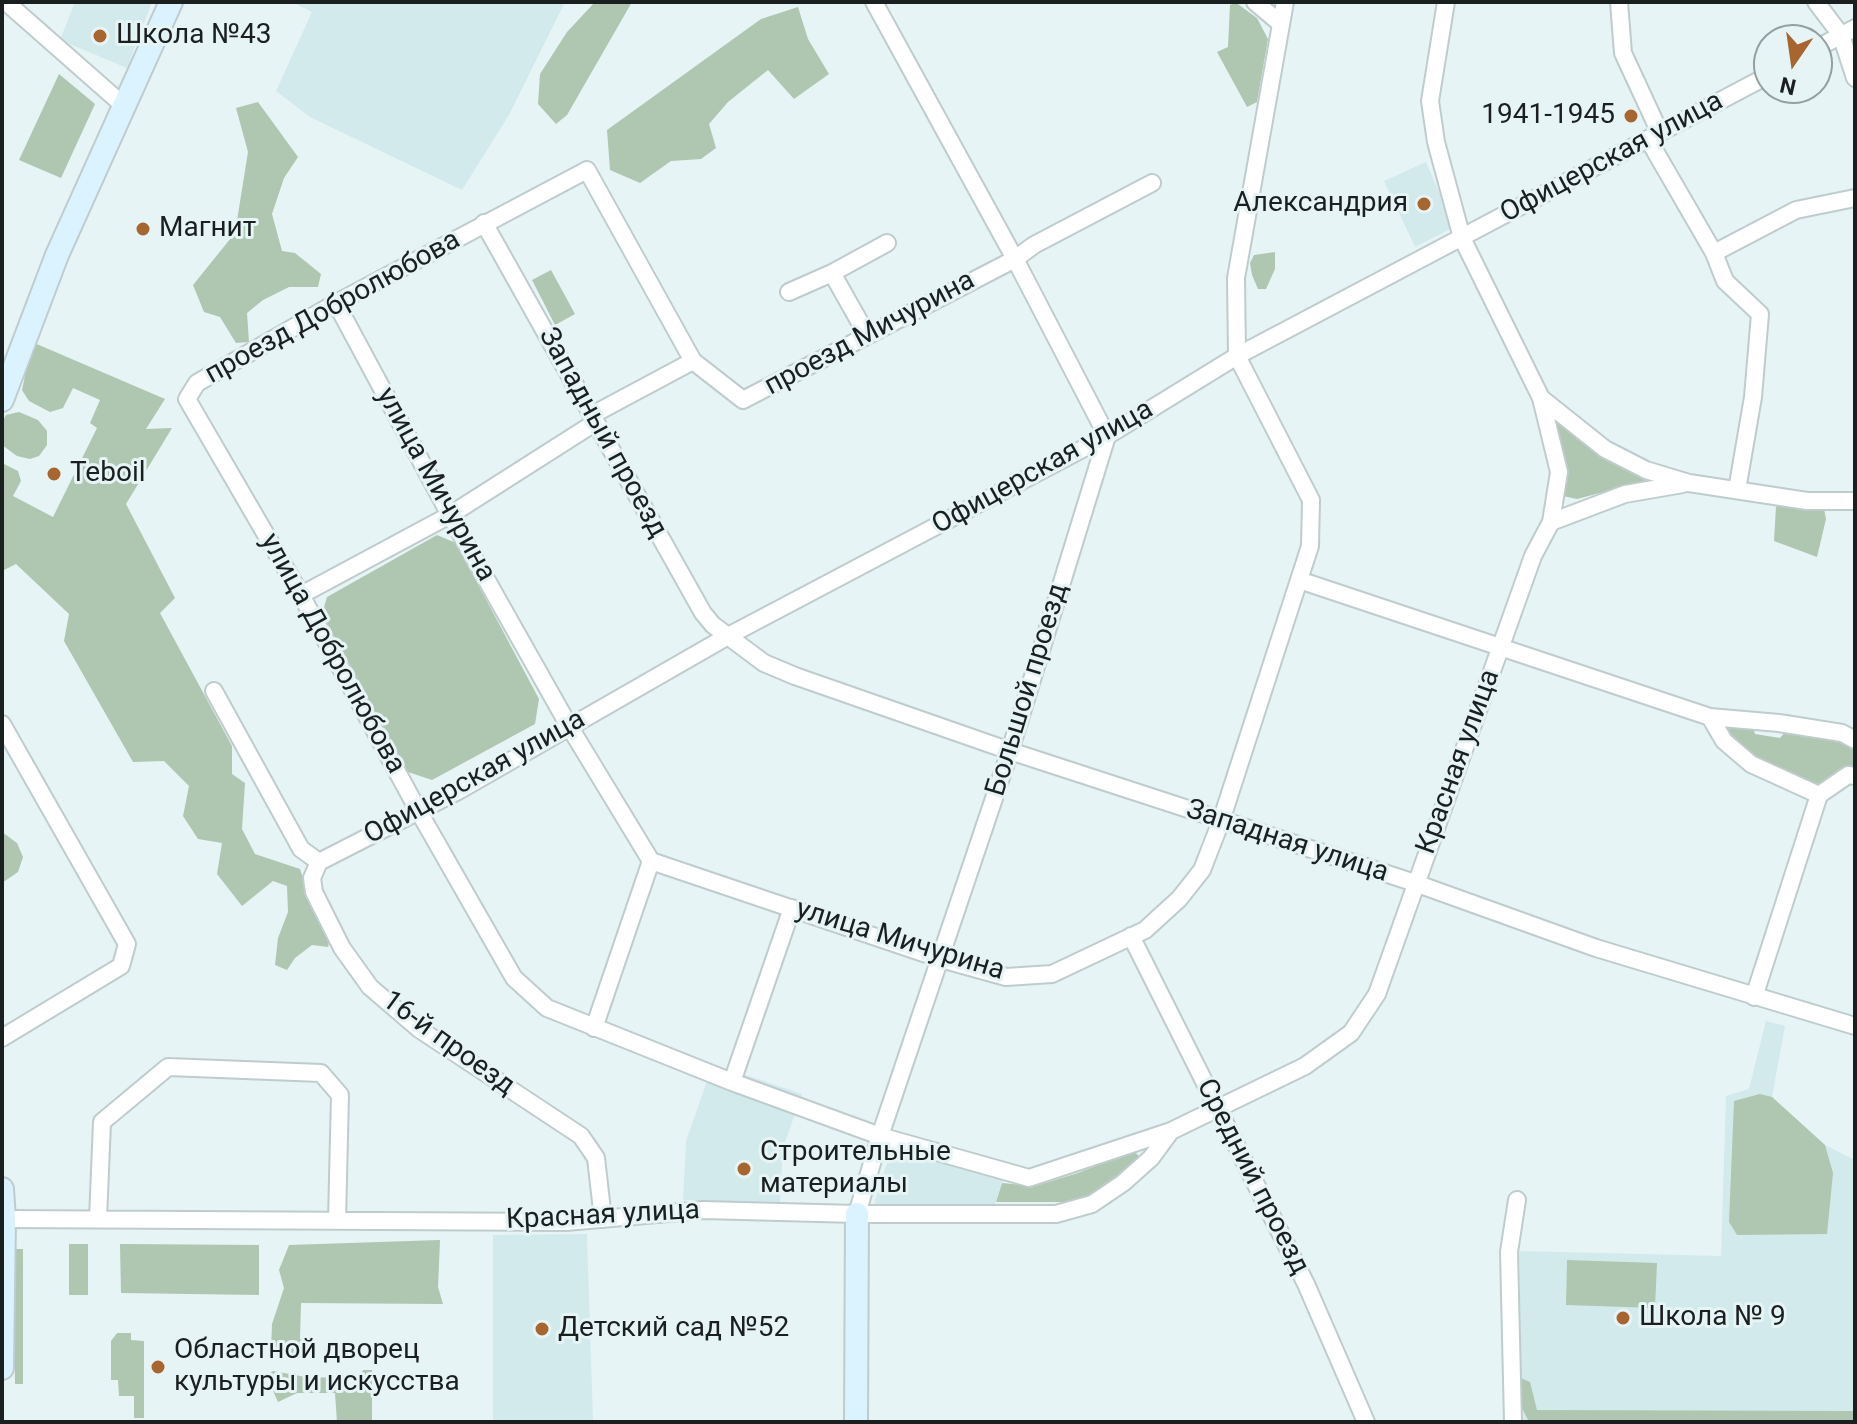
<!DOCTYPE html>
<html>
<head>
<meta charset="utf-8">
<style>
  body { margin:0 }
  #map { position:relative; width:1857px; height:1424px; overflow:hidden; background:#e6f4f5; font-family:Roboto,sans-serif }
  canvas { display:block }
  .frame { position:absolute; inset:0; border:4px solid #1a1f20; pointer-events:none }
  .north { position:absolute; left:1753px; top:24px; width:80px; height:80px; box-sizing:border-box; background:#e6f4f5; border:2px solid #949fa0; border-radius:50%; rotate:193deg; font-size:22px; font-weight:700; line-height:32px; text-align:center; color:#1a1f20 }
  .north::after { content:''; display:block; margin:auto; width:28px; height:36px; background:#a76630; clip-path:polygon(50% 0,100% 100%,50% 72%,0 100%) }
</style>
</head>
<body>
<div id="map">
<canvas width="1857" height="1424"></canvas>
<div class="frame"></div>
<div class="north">N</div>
</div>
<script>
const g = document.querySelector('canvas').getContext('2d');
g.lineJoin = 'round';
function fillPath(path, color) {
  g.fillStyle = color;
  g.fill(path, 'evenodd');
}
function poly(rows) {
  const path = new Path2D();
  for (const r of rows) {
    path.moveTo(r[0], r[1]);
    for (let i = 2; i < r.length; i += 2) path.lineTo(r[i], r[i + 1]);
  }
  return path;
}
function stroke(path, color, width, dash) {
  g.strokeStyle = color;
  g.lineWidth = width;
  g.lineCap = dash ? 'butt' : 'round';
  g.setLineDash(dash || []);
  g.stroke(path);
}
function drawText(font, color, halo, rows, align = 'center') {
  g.font = font + ' Roboto,sans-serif';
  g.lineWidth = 6;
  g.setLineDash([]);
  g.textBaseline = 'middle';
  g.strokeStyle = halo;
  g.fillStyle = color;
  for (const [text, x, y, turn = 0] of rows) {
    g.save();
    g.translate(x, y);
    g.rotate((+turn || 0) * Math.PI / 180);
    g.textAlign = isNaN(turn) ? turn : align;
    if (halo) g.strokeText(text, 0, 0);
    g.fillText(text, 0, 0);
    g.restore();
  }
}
const built = poly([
  [75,2,152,2,127,68,60,40],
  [292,2,565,2,509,115,462,190,310,117,276,91,312,12],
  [1426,162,1454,227,1415,247,1384,181],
  [1766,1021,1785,1026,1772,1097,1825,1145,1855,1160,1855,1422,1522,1422,1519,1251,1721,1256,1726,1096,1749,1089],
  [713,1064,802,1094,783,1148,780,1203,683,1200,686,1141],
  [893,1144,1004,1175,993,1211,873,1207],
  [587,1234,593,1422,493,1422,493,1235]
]);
const green = poly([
  [595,2,632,2,567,115,556,124,538,104,540,74,567,32],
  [1235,2,1257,18,1268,39,1257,102,1247,107,1217,52,1228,47,1230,5],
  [798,7,808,39,829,74,794,99,768,70,728,102,709,124,716,148,701,159,671,161,640,183,610,170,607,130,761,19],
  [59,74,95,104,61,178,19,160],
  [258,102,298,157,284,178,272,214,282,251,295,253,321,274,318,287,289,287,263,300,247,313,249,342,236,343,220,317,204,312,193,285,235,233,248,152,236,108],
  [1275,252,1275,269,1266,289,1258,289,1252,275,1250,263,1254,255],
  [551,270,575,314,555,325,532,280],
  [32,342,165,399,146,429,172,428,126,504,175,598,160,613,232,746,232,774,245,783,242,829,255,854,300,869,314,911,330,938,328,947,312,945,295,958,287,970,275,965,278,938,288,912,287,886,273,881,242,906,217,874,222,843,198,839,183,816,189,786,164,761,133,762,64,641,69,614,16,564,2,571,2,463,18,471,21,481,13,496,53,517,97,428,90,423,100,400,73,388,63,408,50,412,29,401,22,390],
  [19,412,38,420,47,431,47,445,39,456,30,459,17,456,2,445,2,422,6,415],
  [1558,422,1585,444,1645,476,1645,481,1577,499,1563,496,1553,426],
  [1779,503,1824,509,1826,519,1817,557,1774,541,1776,507],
  [437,535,456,543,539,699,535,724,432,780,408,772,322,614,327,597],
  [1722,723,1753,728,1755,734,1780,738,1785,732,1839,738,1855,746,1855,768,1837,772,1819,788,1756,760,1736,746],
  [2,832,17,843,23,857,18,872,2,883],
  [1760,1094,1772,1097,1825,1145,1833,1173,1827,1234,1737,1235,1729,1222,1734,1101],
  [1133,1151,1138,1155,1139,1161,1118,1179,1076,1202,996,1202,1002,1183,1035,1186,1078,1173],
  [440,1240,438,1287,443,1304,301,1303,300,1339,311,1346,311,1355,293,1359,271,1350,272,1324,284,1288,279,1270,289,1245],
  [69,1244,88,1244,88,1295,69,1295],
  [120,1244,259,1245,259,1295,121,1293],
  [14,1249,23,1249,23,1384,15,1384],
  [1567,1260,1657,1263,1655,1308,1566,1305],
  [117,1333,131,1333,131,1340,144,1341,144,1418,134,1418,134,1396,119,1396,118,1380,111,1380,111,1341],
  [363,1370,372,1370,372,1422,337,1422,335,1393,297,1393,278,1402,266,1375,273,1371,311,1378,332,1377,345,1381,346,1389,358,1383],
  [1521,1378,1530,1382,1537,1410,1855,1411,1855,1422,1529,1422,1521,1406]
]);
const street = poly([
  [6,2,123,105],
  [1255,2,1281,24],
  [1619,2,1623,53,1660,133],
  [1816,2,1841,35,1855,78],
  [1817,48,1855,28],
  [1648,139,1714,253,1725,281,1760,314,1753,397,1737,490],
  [1152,183,1034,245,1015,259,743,400,693,361,587,170,336,303,197,383,187,399,301,595,419,812,514,978,547,1008,732,1082,880,1136,1029,1178,1171,1131],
  [484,223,703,613,713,625,764,663,795,676,1010,751,1415,883,1596,948,1855,1026],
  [1714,253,1796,210,1855,198],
  [789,292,832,273],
  [336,303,450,515,569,726,651,861,941,959,1006,977,1052,974,1145,930,1179,899,1202,870,1221,821,1310,546,1311,500,1237,356,1236,278,1285,2],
  [867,335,832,273,887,243],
  [1541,398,1605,449,1646,470,1689,483,1807,501,1855,501],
  [592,415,693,361],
  [1551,522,1625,494,1683,484],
  [1299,580,1710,717,1779,723,1842,733,1855,740],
  [301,595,450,515,596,422],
  [214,691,301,849,319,862],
  [1710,717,1724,741,1751,764,1819,795],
  [2,724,127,944,121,966,2,1038],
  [1819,795,1848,775,1855,776],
  [319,862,458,791,728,636,1107,436,1237,356,1769,75],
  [319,862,312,878,314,892,342,948,370,987,419,1029,581,1136,596,1158,603,1219],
  [1131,936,1306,1284,1366,1422],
  [1754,997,1819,795],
  [594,1028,651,861],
  [732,1082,792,908],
  [857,1214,880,1136,1010,751,1107,436,1015,259,874,2],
  [4,1219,566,1222,703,1210,857,1214,1056,1214,1092,1204,1123,1183,1151,1158,1171,1131,1305,1066,1351,1033,1377,994,1533,556,1551,522,1559,472,1541,398,1462,238,1436,142,1430,101,1446,2],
  [98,1219,102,1122,168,1067,321,1073,340,1095,337,1220],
  [1513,1422,1509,1252,1517,1200]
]);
const secondary = poly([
  [2,400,57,255,171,2],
  [2,1189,4,1219,2,1368],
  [856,1422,857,1214]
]);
const markers = [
  [100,36,8,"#a76630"],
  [1631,116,8,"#a76630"],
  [1424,204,8,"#a76630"],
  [143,229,8,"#a76630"],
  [54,474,8,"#a76630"],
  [744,1169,8,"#a76630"],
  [1623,1318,8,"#a76630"],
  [542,1329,8,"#a76630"],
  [158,1367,8,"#a76630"]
];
const poiNames = [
  ["Школа №43",116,36],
  ["1941-1945",1615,116,"right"],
  ["Александрия",1408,204,"right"],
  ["Магнит",159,229],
  ["Teboil",70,474],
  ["Строительные",760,1153],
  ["материалы",760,1185],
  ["Школа № 9",1639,1318],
  ["Детский сад №52",558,1329],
  ["Областной дворец",174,1351],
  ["культуры и искусства",174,1383]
];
const streetNames = [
  ["Офицерская улица",1612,158,-28],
  ["проезд Добролюбова",333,308,-29],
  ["проезд Мичурина",870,334,-28],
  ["Западный проезд",602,433,61],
  ["Офицерская улица",1043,468,-29],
  ["улица Мичурина",435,485,61],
  ["улица Добролюбова",332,654,61],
  ["Большой проезд",1028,690,-73],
  ["Красная улица",1459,762,-70],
  ["Офицерская улица",475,778,-29],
  ["Западная улица",1287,842,18],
  ["улица Мичурина",900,941,17],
  ["16-й проезд",448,1044,36],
  ["Средний проезд",1252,1177,63],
  ["Красная улица",603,1216,-3]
];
fillPath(built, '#d2eaec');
fillPath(green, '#afc6b0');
stroke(street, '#bfcccd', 20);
stroke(secondary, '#bfcccd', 26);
stroke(street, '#fff', 16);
stroke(secondary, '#dbf2ff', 22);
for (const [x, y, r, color] of markers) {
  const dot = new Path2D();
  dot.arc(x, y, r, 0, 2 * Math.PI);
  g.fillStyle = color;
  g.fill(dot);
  stroke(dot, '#e6f4f5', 3);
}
drawText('28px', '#1a1f20', '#e6f4f5', poiNames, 'left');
drawText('28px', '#1a1f20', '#e6f4f5', streetNames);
</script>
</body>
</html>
